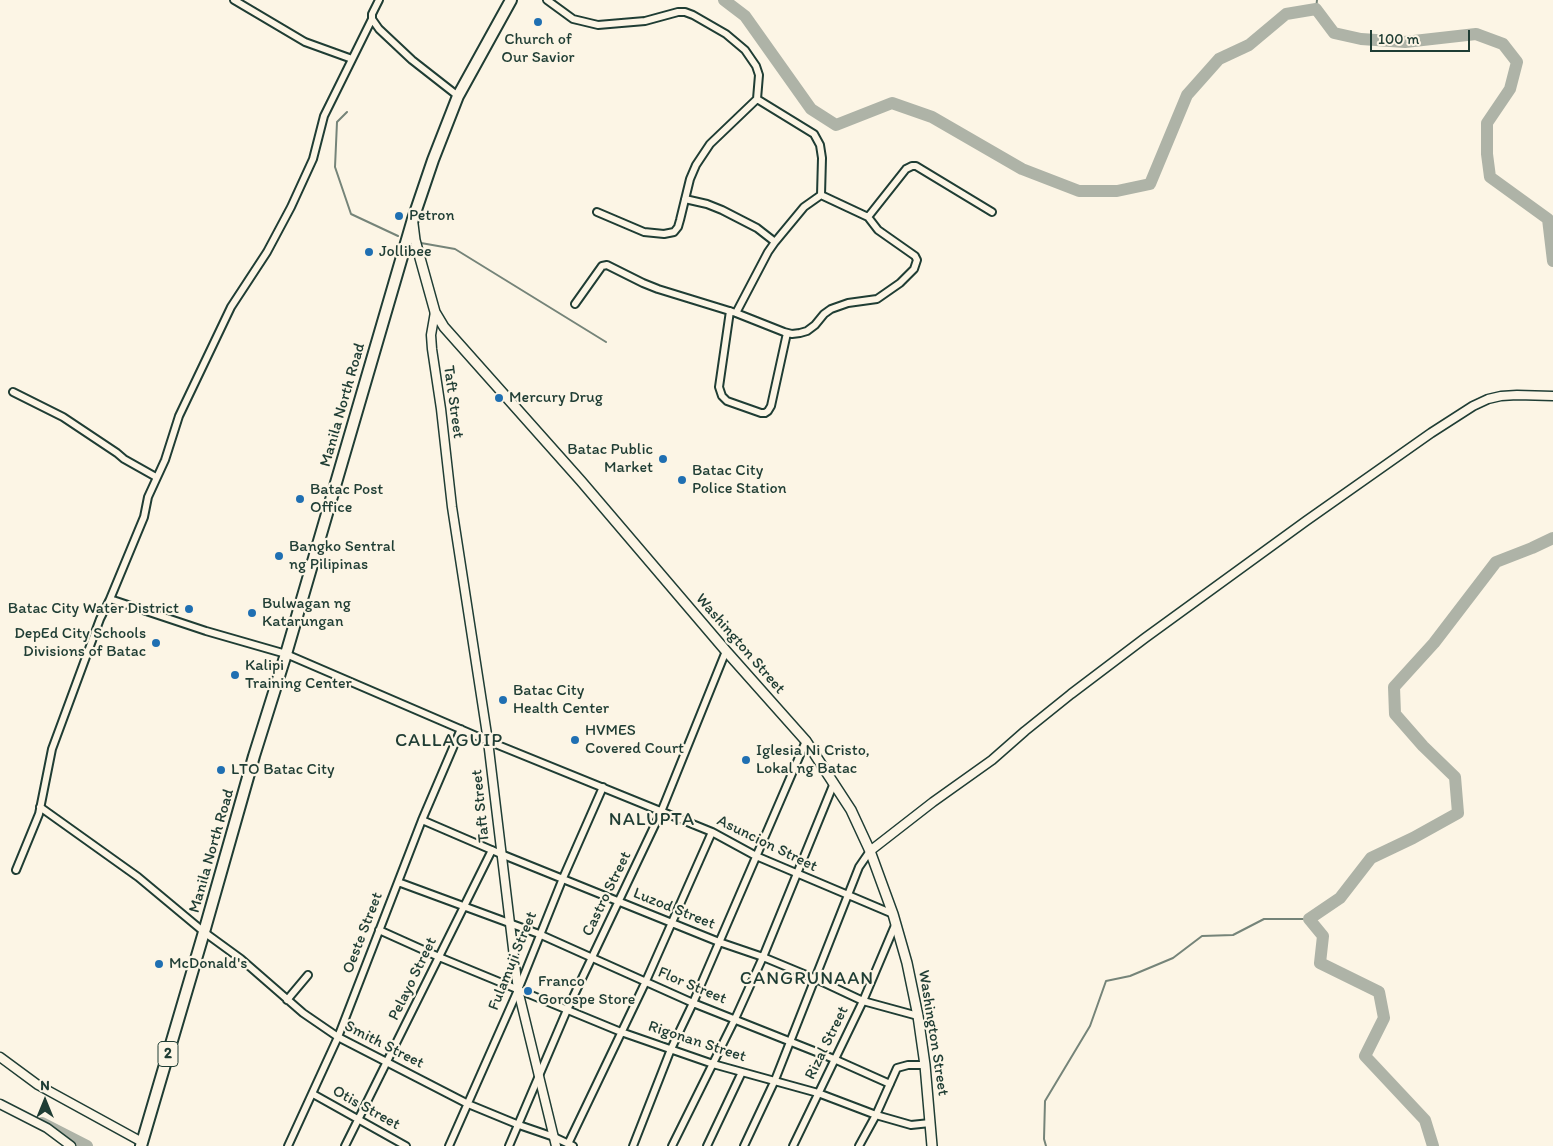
<!DOCTYPE html>
<html>
<head>
<meta charset="utf-8">
<style>
  body { margin:0 }
  #map { position:relative; width:1553px; height:1146px; overflow:hidden; background:#fcf5e5; font-family:Itim,sans-serif }
  canvas { display:block }
  .north { position:absolute; left:20px; top:1076px; width:50px; height:50px; -webkit-text-stroke:4px #fcf5e5; paint-order:stroke; rotate:0deg; font-size:14px; font-weight:700; line-height:20px; text-align:center; color:#1f3d34 }
  .north::after { content:''; display:block; margin:auto; width:18px; height:22px; background:#1f3d34; clip-path:polygon(50% 0,100% 100%,50% 72%,0 100%) }
  .scale { position:absolute; left:1370px; top:30px; width:100px; height:22px; box-sizing:border-box; border:2px solid #1f3d34; border-top:0; padding-left:6px; font-size:15px; line-height:18px; white-space:nowrap; color:#1f3d34; -webkit-text-stroke:4px #fcf5e5; paint-order:stroke }
</style>
</head>
<body>
<div id="map">
<canvas width="1553" height="1146"></canvas>
<div class="north">N</div>
<div class="scale">100 m</div>
</div>
<script>
const g = document.querySelector('canvas').getContext('2d');
g.lineJoin = 'round';
function poly(rows) {
  const path = new Path2D();
  for (const r of rows) {
    path.moveTo(r[0], r[1]);
    for (let i = 2; i < r.length; i += 2) path.lineTo(r[i], r[i + 1]);
  }
  return path;
}
function stroke(path, color, width, dash) {
  g.strokeStyle = color;
  g.lineWidth = width;
  g.lineCap = dash ? 'butt' : 'round';
  g.setLineDash(dash || []);
  g.stroke(path);
}
function drawText(font, color, halo, rows, align = 'center') {
  g.font = font + ' Itim,sans-serif';
  g.lineWidth = 4.5;
  g.setLineDash([]);
  g.textBaseline = 'middle';
  g.strokeStyle = halo;
  g.fillStyle = color;
  for (const [text, x, y, turn = 0] of rows) {
    g.save();
    g.translate(x, y);
    g.rotate((+turn || 0) * Math.PI / 180);
    g.textAlign = isNaN(turn) ? turn : align;
    if (halo) g.strokeText(text, 0, 0);
    g.fillText(text, 0, 0);
    g.restore();
  }
}
const stream = poly([
  [1316,9,1317,0],
  [347,112,337,122,335,167,351,214,398,236],
  [421,243,455,249,606,342],
  [1046,1146,1044,1139,1045,1101,1090,1026,1106,981,1130,976,1173,958,1202,936,1233,935,1264,919,1309,919]
]);
const river = poly([
  [724,0,745,16,811,109,836,125,892,103,932,117,1022,169,1079,191,1117,191,1150,184,1187,95,1219,59,1249,45,1286,14,1316,9,1334,33,1361,39,1405,42,1476,34,1503,44,1517,62,1510,89,1487,123,1487,154,1490,177,1548,219,1553,261],
  [42,1123,87,1146],
  [1433,1146,1425,1120,1365,1056,1384,1018,1379,992,1320,963,1323,936,1309,919,1340,898,1371,858,1413,838,1458,813,1455,777,1423,746,1395,714,1394,687,1434,643,1496,562,1532,548,1553,538]
]);
const minor = poly([
  [234,0,305,42,352,59],
  [379,0,372,14,372,19,379,29,412,60,458,96],
  [547,0,573,19,598,25,645,21,678,12,685,12,693,15,726,34,745,50,756,66,759,75,757,99,710,144,696,165,690,179,680,220,678,227,674,232,664,234,644,232,597,212],
  [685,199,707,204,722,210,757,228,775,242],
  [868,217,906,169,912,166,916,166,992,212],
  [575,304,602,266,607,265,643,283,658,289,736,313,784,332,792,334,800,333,807,331,815,325,824,314,831,309,848,303,877,299,900,283,914,269,917,260,915,256,878,230,868,217,821,195,822,158,820,145,814,134,757,99],
  [730,311,719,387,722,396,727,401,761,413,765,413,768,411,771,406,787,333],
  [736,313,768,252,775,242,804,207,821,195],
  [13,392,63,417,117,453,124,459,156,477],
  [110,599,144,517,148,497,165,460,179,416,231,307,267,252,291,207,313,159,324,116,372,19],
  [40,807,138,877,204,932,241,959,303,1013,338,1037,468,1104,519,1125,554,1137,573,1146],
  [422,820,501,854,719,942,763,957,816,979,863,1001,918,1016],
  [16,870,39,814,52,749,100,619,110,599,206,631,286,654,488,741,712,832,756,856,893,914],
  [398,882,539,934,693,1003,834,1059,890,1084],
  [379,930,439,957,621,1032,713,1064,818,1093,876,1115,911,1125,930,1123],
  [287,1000,308,975],
  [313,1094,406,1146],
  [568,1144,646,981,712,832],
  [288,1146,338,1037,422,820,461,729],
  [345,1146,492,850],
  [449,1146,518,990,563,878,603,787],
  [509,1146,567,1010,661,812,726,651],
  [633,1146,671,1049,693,1003,806,741],
  [672,1146,735,1019,763,957,834,783],
  [707,1146,742,1072],
  [744,1146,775,1080,859,867,870,851],
  [793,1146,863,1001,896,923],
  [859,1146,876,1115,897,1068,908,1065,925,1065]
]);
const tertiary = poly([
  [435,312,431,335,432,349,441,409,452,507,488,741,518,990,556,1146],
  [870,851,933,802,992,760,1025,731,1071,694,1145,638,1306,521,1431,433,1473,406,1488,399,1501,396,1517,395,1553,396],
  [0,1057,38,1085,142,1142],
  [0,1104,47,1128,71,1146]
]);
const secondary = poly([
  [413,224,415,240,435,312,444,327,581,481,726,651,806,741,851,810,870,851,893,914,907,963,918,1016,925,1065,932,1146]
]);
const trunk = poly([
  [141,1146,204,932,254,756,286,654,413,219,433,160,458,96,511,0]
]);
const markers = [
  [538,22,5,"#1f6fb2"],
  [399,216,5,"#1f6fb2"],
  [369,252,5,"#1f6fb2"],
  [499,398,5,"#1f6fb2"],
  [663,459,5,"#1f6fb2"],
  [682,480,5,"#1f6fb2"],
  [300,499,5,"#1f6fb2"],
  [279,556,5,"#1f6fb2"],
  [189,609,5,"#1f6fb2"],
  [252,613,5,"#1f6fb2"],
  [156,643,5,"#1f6fb2"],
  [235,675,5,"#1f6fb2"],
  [503,700,5,"#1f6fb2"],
  [575,740,5,"#1f6fb2"],
  [746,760,5,"#1f6fb2"],
  [221,770,5,"#1f6fb2"],
  [159,964,5,"#1f6fb2"],
  [528,991,5,"#1f6fb2"]
];
const shields = [
  [168,1054,20]
];
const shieldNames = [
  ["2",168,1054]
];
const poiNames = [
  ["Church of",538,40,"center"],
  ["Our Savior",538,58,"center"],
  ["Petron",409,216],
  ["Jollibee",379,252],
  ["Mercury Drug",509,398],
  ["Batac Public",653,450,"right"],
  ["Market",653,468,"right"],
  ["Batac City",692,471],
  ["Police Station",692,489],
  ["Batac Post",310,490],
  ["Office",310,508],
  ["Bangko Sentral",289,547],
  ["ng Pilipinas",289,565],
  ["Bulwagan ng",262,604],
  ["Katarungan",262,622],
  ["Batac City Water District",179,609,"right"],
  ["DepEd City Schools",146,634,"right"],
  ["Divisions of Batac",146,652,"right"],
  ["Kalipi",245,666],
  ["Training Center",245,684],
  ["Batac City",513,691],
  ["Health Center",513,709],
  ["HVMES",585,731],
  ["Covered Court",585,749],
  ["Iglesia Ni Cristo,",756,751],
  ["Lokal ng Batac",756,769],
  ["LTO Batac City",231,770],
  ["McDonald's",169,964],
  ["Franco",538,982],
  ["Gorospe Store",538,1000]
];
const streetNames = [
  ["Taft Street",453,402,82],
  ["Manila North Road",343,405,-74],
  ["Washington Street",740,644,49],
  ["Taft Street",481,806,-96],
  ["Asuncion Street",767,844,26],
  ["Manila North Road",212,851,-74],
  ["Castro Street",607,894,-64],
  ["Luzod Street",674,909,22],
  ["Oeste Street",363,933,-69],
  ["Fulamuji Street",513,961,-68],
  ["Pelayo Street",413,979,-64],
  ["Flor Street",692,986,23],
  ["Washington Street",933,1033,81],
  ["Rigonan Street",697,1042,18],
  ["Rizal Street",827,1043,-64],
  ["Smith Street",384,1045,27],
  ["Otis Street",366,1108,29]
];
const quarterNames = [
  ["CALLAGUIP",449,741],
  ["NALUPTA",652,820],
  ["CANGRUNAAN",807,979]
];
stroke(stream, '#758479', 2);
stroke(river, '#aeb3a7', 12);
stroke(minor, '#1f3d34', 10);
stroke(tertiary, '#1f3d34', 11);
stroke(secondary, '#1f3d34', 12);
stroke(trunk, '#1f3d34', 14);
stroke(minor, '#fcf5e5', 6);
stroke(tertiary, '#fcf5e5', 8);
stroke(secondary, '#fcf5e5', 9);
stroke(trunk, '#fcf5e5', 10);
for (const [x, y, r, color] of markers) {
  const dot = new Path2D();
  dot.arc(x, y, r, 0, 2 * Math.PI);
  g.fillStyle = color;
  g.fill(dot);
  stroke(dot, '#fcf5e5', 2);
}
for (const [x, y, w] of shields) {
  const box = new Path2D();
  box.roundRect(x - w / 2, y - 12.5, w, 25, 4);
  g.fillStyle = '#fcf5e5';
  g.fill(box);
  stroke(box, '#1f3d34', 1);
}
drawText('bold 15px', '#1f3d34', null, shieldNames);
drawText('16px', '#1f3d34', '#fcf5e5', poiNames, 'left');
drawText('16px', '#1f3d34', '#fcf5e5', streetNames);
g.letterSpacing = '1px';
drawText('19px', '#1f3d34', '#fcf5e5', quarterNames);
g.letterSpacing = '0px';
</script>
</body>
</html>
